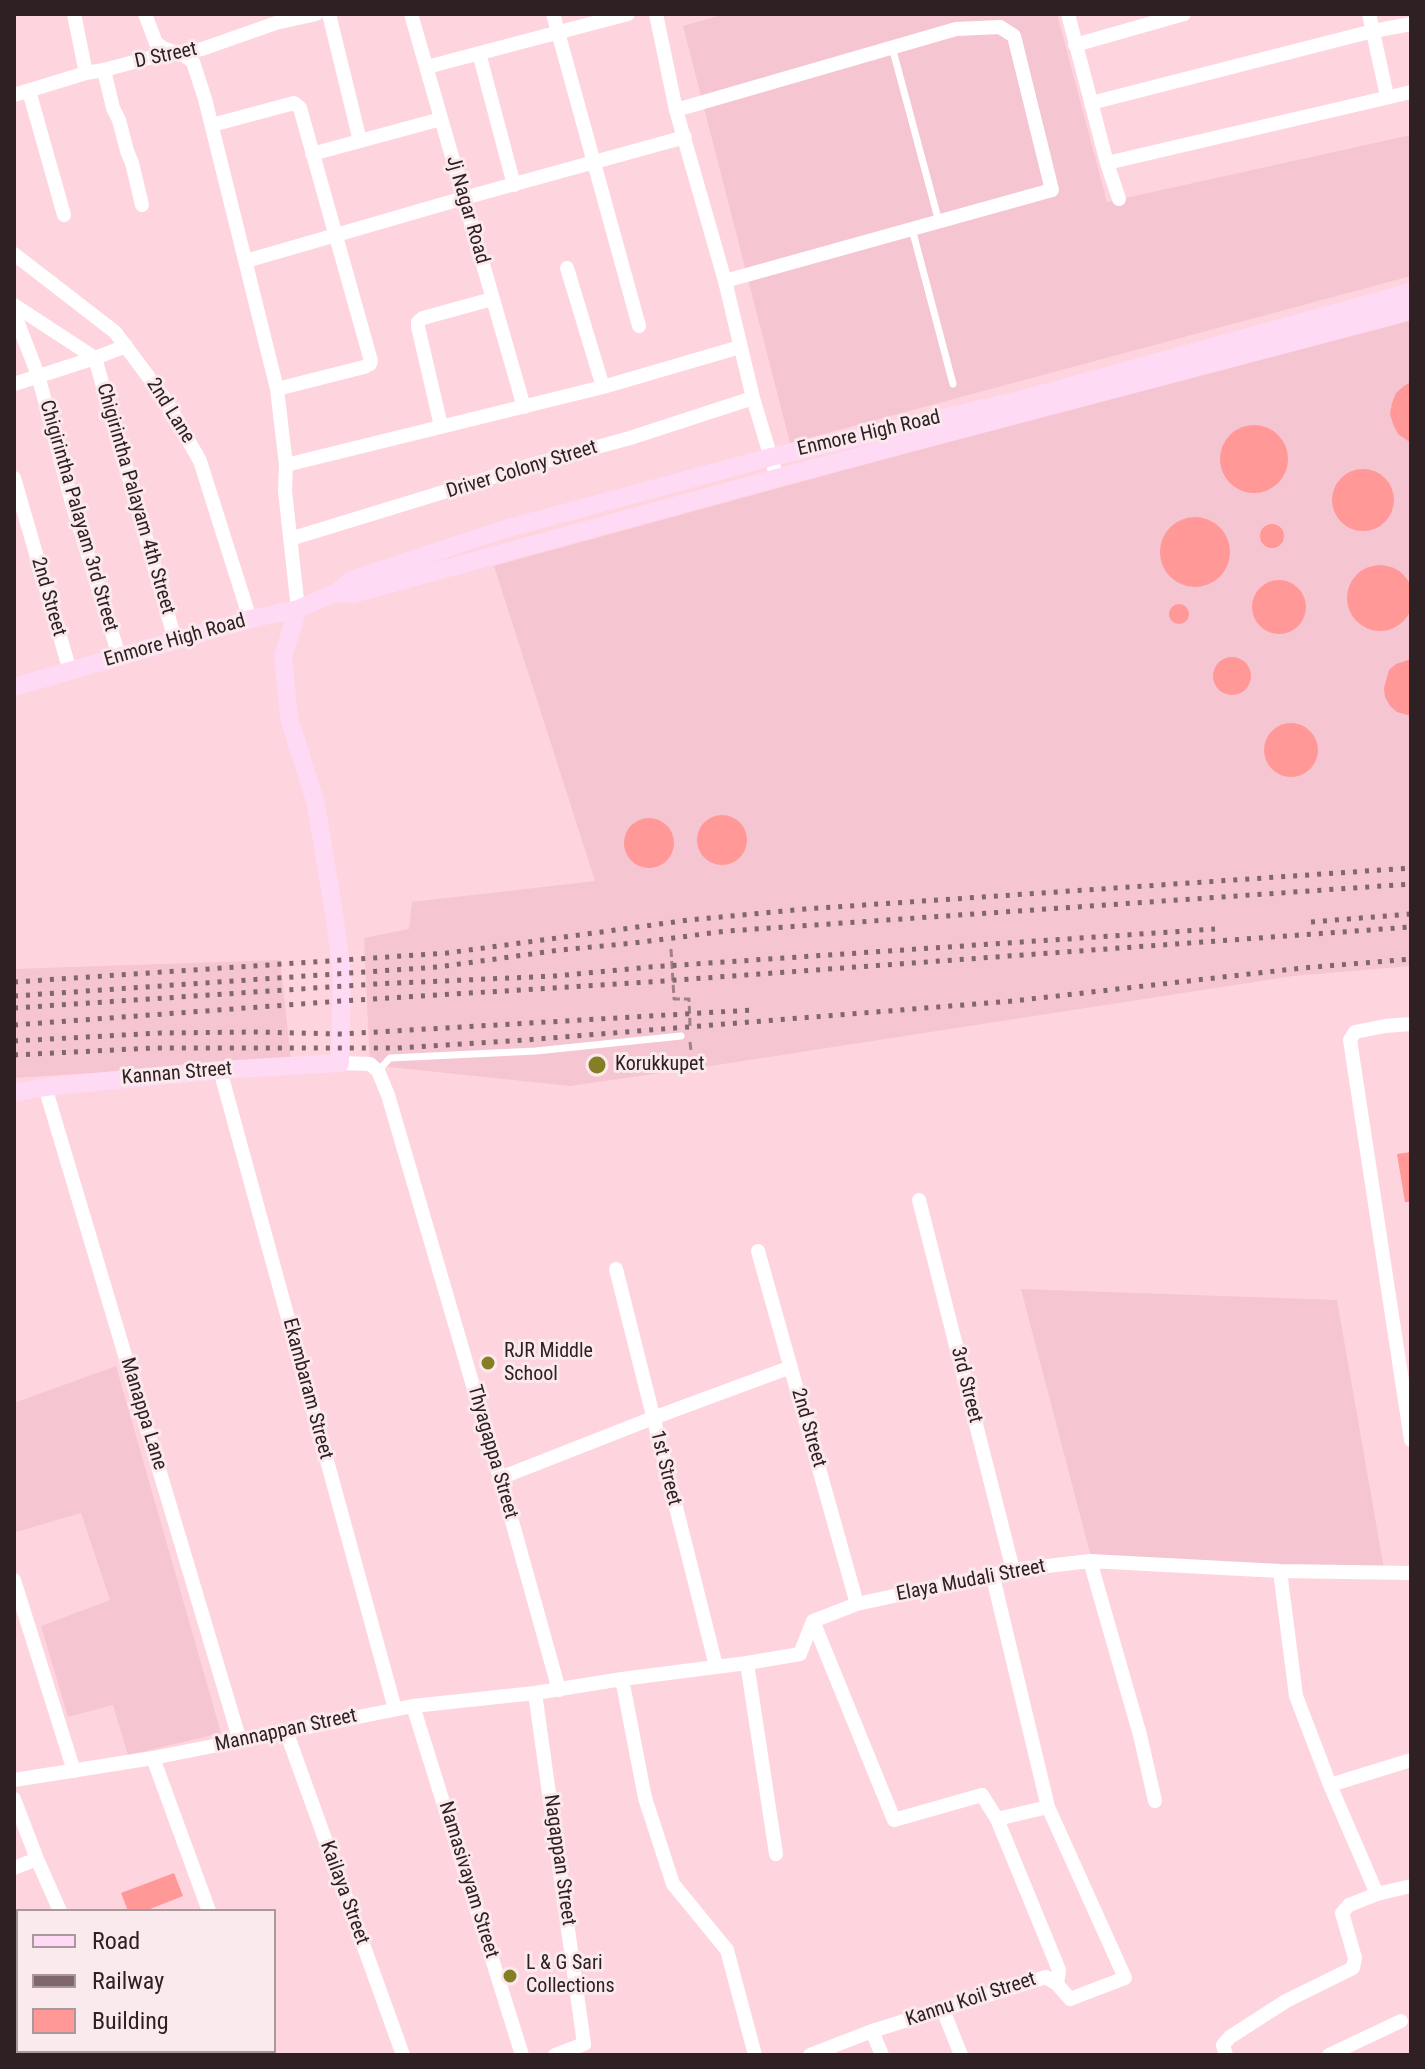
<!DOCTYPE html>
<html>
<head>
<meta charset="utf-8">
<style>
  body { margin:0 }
  #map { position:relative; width:1425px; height:2069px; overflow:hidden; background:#fed4df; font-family:"Roboto Condensed",sans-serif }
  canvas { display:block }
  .frame { position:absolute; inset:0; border:16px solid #2f2024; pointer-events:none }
  .legend { position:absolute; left:16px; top:1909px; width:260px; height:144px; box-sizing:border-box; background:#fae9ed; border:2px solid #a9999d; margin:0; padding:10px 14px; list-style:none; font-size:24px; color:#2f2024 }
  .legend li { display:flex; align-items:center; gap:16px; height:40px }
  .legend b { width:40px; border:2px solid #a9999d }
</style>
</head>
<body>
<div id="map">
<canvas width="1425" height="2069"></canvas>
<div class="frame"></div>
<ul class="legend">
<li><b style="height:10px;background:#ffdaf4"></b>Road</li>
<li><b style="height:10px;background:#80666d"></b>Railway</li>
<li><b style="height:22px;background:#ff9896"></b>Building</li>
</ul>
</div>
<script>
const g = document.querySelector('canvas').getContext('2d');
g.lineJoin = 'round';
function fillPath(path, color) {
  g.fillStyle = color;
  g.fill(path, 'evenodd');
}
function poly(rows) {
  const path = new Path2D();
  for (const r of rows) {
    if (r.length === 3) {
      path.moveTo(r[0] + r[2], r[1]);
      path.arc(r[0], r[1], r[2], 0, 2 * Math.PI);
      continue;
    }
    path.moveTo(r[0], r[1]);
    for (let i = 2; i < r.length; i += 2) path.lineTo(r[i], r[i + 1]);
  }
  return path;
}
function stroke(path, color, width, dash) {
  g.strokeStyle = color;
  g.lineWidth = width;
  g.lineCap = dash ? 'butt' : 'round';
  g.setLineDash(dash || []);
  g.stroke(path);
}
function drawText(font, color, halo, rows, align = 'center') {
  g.font = font + ' "Roboto Condensed",sans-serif';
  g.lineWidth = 6;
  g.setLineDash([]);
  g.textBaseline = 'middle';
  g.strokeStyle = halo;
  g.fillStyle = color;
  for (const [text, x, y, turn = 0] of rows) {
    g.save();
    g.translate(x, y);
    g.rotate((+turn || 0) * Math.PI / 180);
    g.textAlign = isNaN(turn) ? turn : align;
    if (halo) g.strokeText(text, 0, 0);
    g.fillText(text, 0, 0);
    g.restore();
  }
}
const built = poly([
  [725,14,1057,14,1107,202,1411,135,1411,276,790,443,683,26],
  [1411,315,1411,966,1293,976,717,1065,570,1086,370,1065,364,938,409,929,412,902,595,881,494,566],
  [280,960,291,1060,14,1078,14,969],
  [1021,1289,1337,1300,1384,1569,1091,1557],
  [116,1366,221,1733,128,1755,113,1705,68,1717,41,1626,110,1600,81,1513,16,1532,14,1526,14,1403]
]);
const building = poly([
  [1411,382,1411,443,1398,434,1393,424,1390,414,1392,403,1396,393,1404,386],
  [1254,459,34],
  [1363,500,31],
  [1195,552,35],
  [1272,536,12],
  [1380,598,33],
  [1279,607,27],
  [1179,614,10],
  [1232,676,19],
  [1411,659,1411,716,1397,712,1390,706,1385,697,1384,688,1389,670,1396,664],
  [1291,750,27],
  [722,840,25],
  [649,843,25],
  [1411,1152,1411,1202,1405,1202,1397,1154],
  [174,1873,183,1896,145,1911,128,1911,121,1893]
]);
const path = poly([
  [671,949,674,999,689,999,690,1026],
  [690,1042,691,1051]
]);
const lane = poly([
  [892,47,939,222],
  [912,229,953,384],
  [378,1071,390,1058,536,1051,681,1036]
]);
const street = poly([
  [74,14,86,73],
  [145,14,156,43,163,48,185,56,193,62,205,99,277,389,286,465,285,491,298,609],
  [329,14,360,141],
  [411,14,524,407],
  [553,14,639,326],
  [656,14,676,110,725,281,753,398,777,478],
  [1068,14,1107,163,1119,199],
  [1369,14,1387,96],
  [1075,45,1184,14],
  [479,53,514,185],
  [427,67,628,14],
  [104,70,113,108,119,120,127,151,132,163,142,205],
  [29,91,64,215],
  [14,95,86,73,104,70,171,52,188,52,202,49,276,23,316,14],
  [1091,103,1373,31,1411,24],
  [676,110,956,29,1000,27,1014,36,1052,190,725,281],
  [212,125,294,103,300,108,371,361,370,364,364,367,277,389],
  [312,154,441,119],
  [1107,163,1411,92],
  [14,254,115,332,165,399,200,461,250,619],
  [246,261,464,198,685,137],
  [567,268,603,387],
  [14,305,95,358,175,640],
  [14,313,38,375,72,503,119,656],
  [14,384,95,358,126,346],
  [441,426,418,327,418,322,423,318,492,299],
  [286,465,603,387,740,347],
  [14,478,70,671],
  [290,539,535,464,630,438,753,398],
  [1411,1024,1385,1026,1355,1032,1350,1040,1411,1440],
  [340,1063,370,1064,378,1071,388,1095,500,1478,559,1690],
  [220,1070,395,1709],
  [45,1087,240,1741],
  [919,1200,1013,1570],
  [758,1251,857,1604],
  [616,1269,716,1666],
  [500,1478,653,1418,791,1367],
  [1090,1561,1140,1735,1155,1801],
  [1280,1571,1296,1696,1330,1785,1377,1894],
  [14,1580,74,1771],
  [813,1621,894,1820,982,1795,997,1819,1048,1807],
  [747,1663,776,1854],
  [622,1679,645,1798,673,1884,727,1950,755,2055],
  [535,1693,584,2044,555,2055],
  [413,1706,522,2055],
  [286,1731,403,2055],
  [153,1758,209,1911],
  [14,1780,153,1758,413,1706,535,1693,622,1679,747,1663,800,1654,813,1621,857,1604,1013,1570,1090,1561,1280,1571,1411,1573],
  [1330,1785,1411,1760],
  [14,1799,37,1859,60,1911],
  [997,1819,1059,1970,1057,1984],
  [14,1868,37,1859],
  [14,1998,18,1996],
  [943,2010,961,2055],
  [872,2031,882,2055],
  [130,2051,132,2055],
  [260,2051,261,2055],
  [810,2055,872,2031,1046,1977,1057,1984,1070,1999,1125,1978,1048,1807,992,1573],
  [1226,2055,1223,2045,1230,2037,1286,2001,1353,1968,1355,1958,1342,1913,1349,1905,1377,1894,1411,1886],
  [1329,2055,1401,2021]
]);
const secondary = poly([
  [335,593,353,594,777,478,1411,311],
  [14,687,250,619,298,609,335,593,353,579,505,529,771,457,1020,400,1411,292],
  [14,1093,45,1087,220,1070,340,1063,342,975,335,920,316,804,289,718,283,656,298,609]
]);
const rail = poly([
  [1311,922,1411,914],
  [14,982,447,953,689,920,805,909,1411,868],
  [14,996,438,967,560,950,634,943,727,931,1411,884],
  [14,1008,375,984,555,976,650,967,1215,929],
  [14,1025,341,1001,649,982,1411,927],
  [14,1041,160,1033,254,1032,342,1034,753,1010],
  [14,1055,153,1048,397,1048,525,1040,1013,1001,1302,968,1411,959]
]);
const markers = [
  [597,1065,10,"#867e25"],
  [488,1363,8,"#867e25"],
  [510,1976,8,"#867e25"]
];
const streetNames = [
  ["D Street",166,56,-12],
  ["Jj Nagar Road",467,210,74],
  ["2nd Lane",170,411,58],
  ["Enmore High Road",869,434,-13],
  ["Driver Colony Street",522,470,-17],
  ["Chigirintha Palayam 4th Street",135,499,74],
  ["Chigirintha Palayam 3rd Street",78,516,74],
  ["2nd Street",48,597,74],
  ["Enmore High Road",175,641,-16],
  ["Kannan Street",177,1074,-5],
  ["3rd Street",966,1385,76],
  ["Ekambaram Street",307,1389,75],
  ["Manappa Lane",143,1414,73],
  ["2nd Street",808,1428,74],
  ["Thyagappa Street",492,1452,74],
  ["1st Street",665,1468,76],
  ["Elaya Mudali Street",971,1581,-11],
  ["Mannappan Street",286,1731,-12],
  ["Nagappan Street",559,1860,82],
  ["Namasivayam Street",468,1880,73],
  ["Kailaya Street",344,1893,70],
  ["Kannu Koil Street",971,2000,-18]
];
const poiNames = [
  ["Korukkupet",615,1065],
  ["RJR Middle",504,1352],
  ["School",504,1375],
  ["L & G Sari",526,1964],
  ["Collections",526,1987]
];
fillPath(built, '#f6c5d2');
fillPath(building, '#ff9896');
stroke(path, '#9e8088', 3, [8, 4]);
stroke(lane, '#fff', 7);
stroke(street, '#fff', 14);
stroke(secondary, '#ffdaf4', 18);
stroke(rail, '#80666d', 5, [4, 8]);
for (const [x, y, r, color] of markers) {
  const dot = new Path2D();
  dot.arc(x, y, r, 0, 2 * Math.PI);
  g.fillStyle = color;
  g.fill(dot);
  stroke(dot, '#fae9ed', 3);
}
drawText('20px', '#2f2024', '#fae9ed', streetNames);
drawText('20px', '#2f2024', '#fae9ed', poiNames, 'left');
</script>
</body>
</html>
